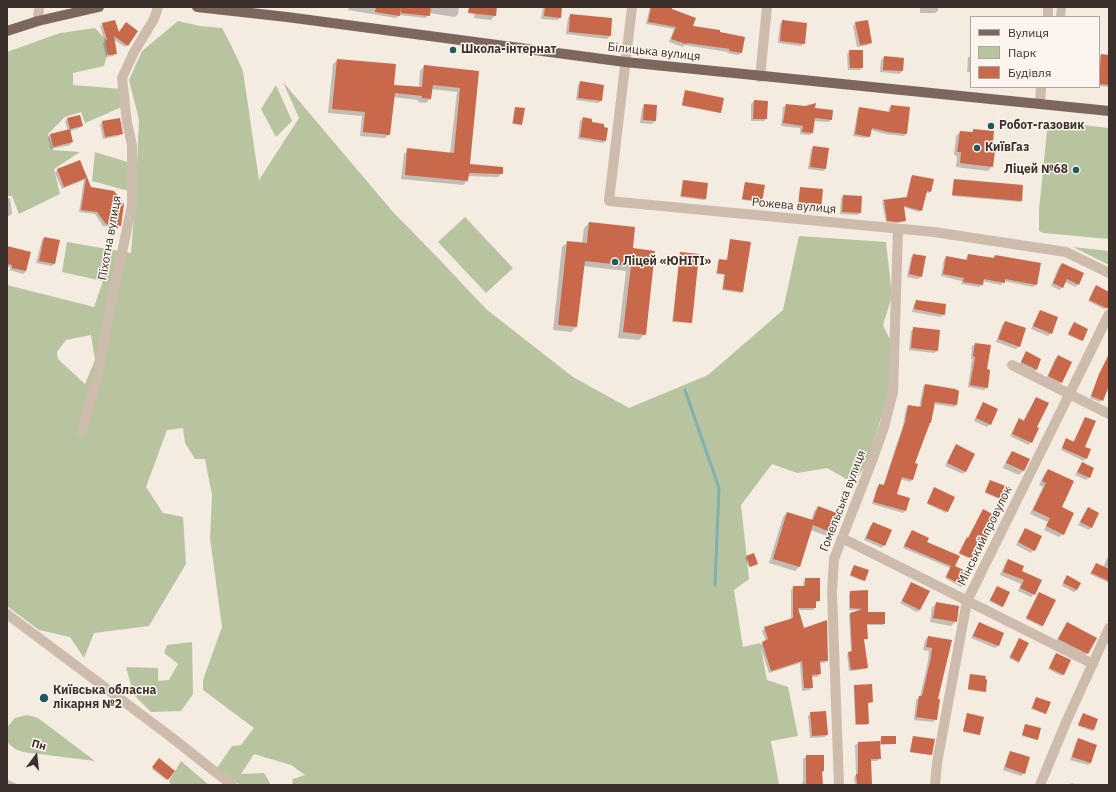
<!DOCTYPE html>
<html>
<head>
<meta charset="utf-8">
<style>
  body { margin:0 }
  #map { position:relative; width:1116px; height:792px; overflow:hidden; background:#f4ebe1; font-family:"IBM Plex Sans",sans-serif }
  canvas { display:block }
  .frame { position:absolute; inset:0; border:8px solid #3b302b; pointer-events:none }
  .legend { position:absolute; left:970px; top:16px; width:130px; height:72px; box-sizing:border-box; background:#fbf5ee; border:1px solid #aea6a0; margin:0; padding:5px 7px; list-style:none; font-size:12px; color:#3b302b }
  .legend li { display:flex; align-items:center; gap:8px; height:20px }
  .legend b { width:20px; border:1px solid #aea6a0 }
  .north { position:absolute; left:16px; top:736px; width:40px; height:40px; -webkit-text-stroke:3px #fbf5ee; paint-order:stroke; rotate:15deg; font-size:11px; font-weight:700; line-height:16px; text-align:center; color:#3b302b }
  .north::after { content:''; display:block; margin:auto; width:14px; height:18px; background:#3b302b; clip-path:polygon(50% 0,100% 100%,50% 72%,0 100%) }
</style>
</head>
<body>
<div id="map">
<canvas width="1116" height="792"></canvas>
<div class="frame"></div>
<ul class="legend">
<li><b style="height:5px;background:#7d675c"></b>Вулиця</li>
<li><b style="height:11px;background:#b8c4a0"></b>Парк</li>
<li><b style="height:11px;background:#c8694b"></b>Будівля</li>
</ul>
<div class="north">Пн</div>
</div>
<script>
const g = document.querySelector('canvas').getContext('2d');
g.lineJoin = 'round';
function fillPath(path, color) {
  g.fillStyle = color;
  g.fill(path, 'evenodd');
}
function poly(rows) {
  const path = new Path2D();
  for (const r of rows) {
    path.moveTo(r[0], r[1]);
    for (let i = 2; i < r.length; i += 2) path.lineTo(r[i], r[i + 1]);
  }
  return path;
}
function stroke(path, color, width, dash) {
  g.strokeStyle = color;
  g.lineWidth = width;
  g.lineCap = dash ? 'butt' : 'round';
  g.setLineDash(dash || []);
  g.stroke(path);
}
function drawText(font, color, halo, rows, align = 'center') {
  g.font = font + ' "IBM Plex Sans",sans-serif';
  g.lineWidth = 3;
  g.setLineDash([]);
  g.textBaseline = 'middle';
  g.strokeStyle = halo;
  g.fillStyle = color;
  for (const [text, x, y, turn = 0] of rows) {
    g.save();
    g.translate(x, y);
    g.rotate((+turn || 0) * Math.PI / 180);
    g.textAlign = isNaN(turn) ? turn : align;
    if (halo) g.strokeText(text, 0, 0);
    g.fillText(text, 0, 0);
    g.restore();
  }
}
const green = poly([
  [178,21,200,26,222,28,231,45,243,71,259,180,299,118,283,82,393,212,438,258,486,309,573,377,629,408,708,375,783,310,799,236,886,242,892,296,883,325,893,346,889,392,867,464,853,483,827,468,797,473,772,464,741,505,749,579,734,590,743,647,760,643,767,680,788,687,798,736,771,741,779,784,780,785,292,785,293,779,305,775,291,765,254,754,241,774,264,773,270,783,269,785,240,785,217,768,232,746,241,745,254,728,203,690,203,680,222,627,210,538,212,495,205,459,195,459,185,443,183,428,167,430,146,487,163,513,183,517,186,564,149,626,94,633,84,658,70,637,39,630,7,606,7,285,94,307,103,281,62,272,67,242,131,253,136,193,92,181,95,152,137,165,139,120,129,80,142,51],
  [91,335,95,360,85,384,58,359,57,352,66,340],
  [95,28,110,44,104,66,73,73,73,85,121,89,122,107,85,123,81,112,65,117,48,134,53,150,80,152,54,169,60,194,19,214,12,196,7,196,7,52,60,33],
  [276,85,292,121,276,137,261,109],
  [1048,121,1109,128,1109,239,1044,233,1039,231,1039,210],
  [465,217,513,268,486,293,438,242],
  [1073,247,1109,251,1109,265],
  [192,642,193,694,181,711,151,712,134,695,126,667,158,668,158,681,169,680,178,664,164,653,167,645],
  [27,715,38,718,95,761,23,752,15,749,9,744,7,740,8,726,15,718],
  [181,761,209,785,171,785,169,781]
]);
const shadow = poly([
  [349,7,459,7,458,14,455,17,429,13,426,18,399,15,396,18,348,10],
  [475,7,496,7,495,15,491,20,474,18],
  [543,7,561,7,560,18,557,20,541,19],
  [650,7,671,7,670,10,692,26,719,33,741,53,738,55,727,53,728,52,684,45,683,47,669,42,674,29,646,24],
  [920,7,938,7,938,11,935,13,920,13],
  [1057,7,1066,7,1065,17,1056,17],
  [570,15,611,19,610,36,607,39,566,34,568,18],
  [783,21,804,43,801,46,778,43,780,24],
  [126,23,127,45,125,47,113,39,116,54,113,56,106,57,103,43,105,42,100,26,103,24,118,33],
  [856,23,871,42,868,45,857,47,853,26],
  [850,51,862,68,860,70,848,70,847,54],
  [1101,55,1109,56,1109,87,1099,86,1099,57],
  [884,57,902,71,900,74,880,72,881,60],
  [968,57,971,57,971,72,967,72],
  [338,60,393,85,419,88,420,71,424,66,478,72,468,165,502,173,498,177,467,176,467,181,463,185,401,179,404,154,408,150,450,154,457,92,431,89,430,99,426,103,418,102,418,100,393,97,389,134,385,138,360,136,362,116,328,113,333,64],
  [581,82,603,86,601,101,598,103,576,100,578,85],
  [685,92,721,112,720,113,682,106],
  [754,101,766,119,764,121,751,121,751,104],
  [644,105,655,121,652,124,640,123,642,108],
  [786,105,814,109,831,119,829,122,813,121,812,133,810,135,800,134,800,128,781,126,783,107],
  [891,106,906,134,904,136,885,134,871,130,870,136,867,138,853,136,858,110,860,108,888,113,889,108],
  [515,108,521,124,520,125,512,124],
  [583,118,590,123,606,140,603,143,578,139,580,121],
  [68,119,82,126,79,128,70,131,72,142,70,145,51,149,48,137,50,135,68,131,65,121],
  [103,122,122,133,119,136,103,139,100,124],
  [974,130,992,166,988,171,956,167,957,156,954,155,956,136,960,132,970,133],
  [813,147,825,169,823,171,808,169,811,150],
  [79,161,91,188,120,225,117,228,103,226,95,214,79,212,84,180,62,189,55,173,57,170],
  [912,176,930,192,929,193,925,192,921,210,919,212,903,207,905,220,903,222,895,223,886,222,882,202,906,198,911,177],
  [954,180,1022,186,1021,201,1020,202,952,196],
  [683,181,707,184,706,199,704,200,680,197],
  [745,183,762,201,761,202,742,200],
  [801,188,820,209,819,210,798,208],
  [844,196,860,213,858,215,840,214,841,198],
  [10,198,12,214,7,217,7,199],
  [589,223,631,249,645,334,639,340,618,338,626,271,583,266,576,327,571,332,553,330,562,247,568,242,582,244,584,228],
  [44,238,54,264,52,266,36,263,42,240],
  [731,241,742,292,741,293,722,290,724,275,716,274,718,261,719,260,727,261],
  [7,247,30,253,26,271,23,274,10,270,10,267,7,267],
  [680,253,698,255,690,323,672,322],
  [914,255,921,276,918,279,907,277,911,257],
  [968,255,993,258,995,256,1036,284,1033,287,1004,281,1001,285,982,281,982,285,979,287,961,284,962,281,941,276,944,259,947,257,965,261],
  [1062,264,1078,284,1076,287,1065,282,1060,290,1051,286,1059,266],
  [1095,287,1109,293,1109,305,1107,308,1104,309,1088,301],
  [917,301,944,314,941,317,912,312,914,304],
  [1041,311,1051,333,1048,336,1031,329,1038,314],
  [1005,322,1019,346,1016,349,996,342,1002,325],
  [1073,324,1082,340,1081,341,1068,335],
  [914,328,937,351,934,353,909,350,911,331],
  [975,344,986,370,987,387,984,390,968,387,972,359,971,359,972,346],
  [1026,353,1040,360,1036,370,1033,372,1019,365],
  [1058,356,1061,382,1058,385,1046,379,1055,359],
  [1107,360,1109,361,1109,384,1100,402,1090,398],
  [925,385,958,392,956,405,954,407,934,404,928,425,914,464,912,480,910,482,900,479,896,495,909,498,905,511,903,513,872,504,877,487,879,485,883,486,903,425,906,408,908,406,919,408,923,387],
  [1036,398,1036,427,1031,442,1028,445,1010,436,1017,422,1020,420,1023,421,1034,401],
  [983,403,990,424,987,427,974,421,981,406],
  [1085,418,1084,447,1090,450,1084,461,1061,450,1065,441,1073,442],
  [956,445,974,454,965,472,963,474,945,466,954,448],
  [1012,452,1028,460,1023,471,1019,475,1003,468,1008,457],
  [1082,464,1089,477,1086,480,1075,475],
  [1048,470,1060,508,1063,534,1059,537,1044,530,1048,522,1030,514,1043,487,1039,485,1045,473],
  [989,482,1005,500,1004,501,985,493],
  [934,489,954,497,946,513,927,504],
  [818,507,834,533,830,537,811,530,799,567,795,571,769,563,783,517,787,513,811,521,814,511],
  [1088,509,1091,527,1089,530,1078,525],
  [873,523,884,545,882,548,864,540,870,526],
  [1025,529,1034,550,1031,553,1016,545],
  [911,532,926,542,954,567,963,585,961,587,945,578,950,568,903,548],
  [968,539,974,559,973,560,959,554,966,540],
  [753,554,756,564,749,567,745,558],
  [1109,555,1109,583,1090,574,1095,566,1103,567],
  [1008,560,1021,571,1034,594,1031,597,1018,591,1021,584,1000,575,1005,564],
  [853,567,864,580,863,581,850,576],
  [806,579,819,601,815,603,815,608,813,610,798,610,804,629,827,661,824,663,819,663,820,674,817,677,812,677,812,687,810,690,802,691,800,663,769,673,760,645,766,641,762,631,765,628,791,620,791,590,794,587,803,587,803,582],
  [1065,579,1077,590,1074,592,1062,586],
  [911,583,920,610,917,612,900,603],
  [997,587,1002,606,1001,607,989,601],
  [850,592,867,613,884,624,883,625,866,625,867,638,863,640,867,668,865,669,849,671,847,654,851,653,849,615,862,610,849,610,849,593],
  [1039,593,1055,600,1042,627,1026,619],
  [937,603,956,621,951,626,930,622,932,607],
  [979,623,1003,633,998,646,995,648,971,638,977,626],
  [1065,626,1095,638,1085,656,1056,642],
  [928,637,951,641,937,700,936,719,933,722,914,720,916,700,920,697,928,661,929,651,923,650,925,640],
  [1019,641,1019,662,1018,663,1009,658],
  [1055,655,1070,661,1062,676,1048,669],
  [970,675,985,691,984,692,968,690],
  [855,686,872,702,867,703,867,725,855,725,854,687],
  [1036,698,1046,713,1045,714,1031,709],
  [811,713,827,734,825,737,810,738,808,716],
  [967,714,979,734,978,735,963,732],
  [1083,715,1097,720,1092,731,1078,726],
  [1025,725,1037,739,1036,740,1022,736],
  [881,737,895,737,895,744,879,745,880,758,877,761,870,761,871,785,855,785,854,777,856,775,855,745,858,743,880,742],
  [913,737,931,754,930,755,910,752],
  [1078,739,1091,763,1088,765,1070,760,1076,742],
  [1011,752,1024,773,1021,776,1003,770,1008,755],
  [807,756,824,771,821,774,822,785,801,785,803,781,803,759],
  [159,760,174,771,166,780,152,769],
  [7,780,8,780,19,785,7,785],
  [1073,783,1074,785,1064,785]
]);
const stream = poly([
  [685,390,719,488,715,585]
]);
const building = poly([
  [376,7,401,7,400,16,375,12],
  [401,7,431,7,430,16,401,13],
  [469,7,497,7,496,16,468,13],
  [545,7,562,7,561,18,544,16],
  [651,7,672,7,672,9,696,18,693,26,720,30,720,32,745,37,742,53,729,51,730,49,687,43,686,44,671,39,676,27,648,22],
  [570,14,612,18,611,36,569,32],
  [115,20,119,32,126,22,138,31,128,46,114,36,117,54,108,55,105,40,107,40,102,23],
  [782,20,807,23,805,44,780,41],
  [868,20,872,43,860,45,855,22],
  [849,50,863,50,863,68,850,68],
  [1101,54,1109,55,1109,85,1099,84],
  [884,56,904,58,903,71,883,70],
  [337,59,396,64,394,85,422,87,424,65,479,71,470,164,503,167,503,174,469,173,468,181,405,175,407,148,454,153,460,88,433,85,431,99,422,98,422,96,395,93,390,135,363,132,365,112,332,109],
  [580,81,604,85,602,101,578,98],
  [685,90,724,98,721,113,682,105],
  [754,100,768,101,767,119,753,119],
  [816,103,815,108,833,110,832,120,815,118,813,133,802,132,803,126,783,123,786,104,805,106],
  [644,104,657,105,656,121,643,120],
  [891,105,910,107,907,134,888,132,872,128,870,137,855,134,859,107,890,112],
  [515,107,525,108,522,125,513,123],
  [80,115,83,126,70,129,67,118],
  [583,117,592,119,592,122,604,124,604,127,608,128,606,141,580,137],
  [120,118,123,134,105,137,102,121],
  [70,129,73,142,53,147,50,134],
  [973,129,994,131,993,143,996,144,993,167,960,163,961,152,957,152,960,131,973,132],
  [813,146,829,148,826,169,810,167],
  [80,160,91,187,114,191,124,204,121,226,106,224,97,212,81,210,86,178,64,187,57,169],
  [912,175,934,179,931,192,927,191,922,211,904,206,906,221,897,222,887,221,884,201,882,200,907,197],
  [954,179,1023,185,1022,201,952,195],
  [683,180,708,183,706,199,681,196],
  [745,182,765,185,762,202,742,199],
  [800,187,823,189,821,210,798,207],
  [843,195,862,196,861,213,842,212],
  [589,222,635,227,633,248,655,251,646,335,623,332,631,266,585,261,577,327,558,325,567,241,587,243],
  [44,237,60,240,55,264,39,261],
  [730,239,751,242,743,292,723,289,725,274,717,273,719,259,727,260],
  [7,246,31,252,26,271,12,268,12,265,7,264],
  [680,252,699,254,692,323,673,321],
  [913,254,926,256,922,277,909,274],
  [968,254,994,258,995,255,1041,263,1037,285,1005,279,1005,283,984,279,983,285,963,282,964,278,943,274,946,256,967,260],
  [1062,263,1084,273,1079,285,1067,279,1063,288,1053,283],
  [1096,285,1109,292,1109,308,1106,308,1089,300],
  [916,300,946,304,945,315,914,309],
  [1040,310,1058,317,1052,334,1033,326],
  [1005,321,1026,328,1020,347,998,339],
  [1074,322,1088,329,1083,341,1068,334],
  [913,327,940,330,938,351,911,348],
  [975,343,991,345,987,369,990,370,988,388,970,385,975,357,973,356],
  [1026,351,1041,359,1037,370,1021,362],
  [1109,354,1109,386,1103,401,1091,396,1099,374],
  [1058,355,1072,362,1062,383,1048,376],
  [925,384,955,389,959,391,957,405,935,402,931,423,930,423,915,463,918,464,913,480,902,477,897,494,910,498,906,511,873,502,879,484,884,485,905,422,908,405,921,407],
  [1036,397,1049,403,1037,427,1039,428,1032,443,1012,434,1019,418,1024,421],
  [983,402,998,409,991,425,976,418],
  [1085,417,1096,421,1085,447,1091,449,1087,459,1062,448,1066,438,1074,442],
  [956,444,975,454,966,472,947,463],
  [1012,451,1030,459,1024,471,1006,463],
  [1082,462,1094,468,1090,478,1077,472],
  [1048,469,1074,481,1062,507,1074,513,1064,535,1046,526,1050,518,1033,510,1046,483,1042,481],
  [990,480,1011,488,1006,501,985,492],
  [934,487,955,497,948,512,927,503],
  [818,506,842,515,835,534,813,525,800,567,773,559,787,512,813,520],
  [1088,507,1099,513,1092,528,1080,522],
  [983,509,998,517,975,560,959,553,967,537,968,538],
  [873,522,892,530,885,546,866,538],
  [1025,528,1042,536,1035,551,1018,542],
  [912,530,929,538,927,542,960,556,955,566,970,573,964,586,946,577,951,566,904,546],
  [754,553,758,564,750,567,746,556],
  [1008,559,1024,566,1022,571,1042,580,1035,595,1020,588,1024,580,1003,572],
  [1096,563,1109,569,1109,581,1091,573],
  [854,565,869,570,865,581,850,575],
  [1067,575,1081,583,1077,590,1063,583],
  [805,578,820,578,820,601,816,601,816,608,798,608,804,628,827,620,828,661,820,661,821,674,812,675,813,688,804,688,802,661,771,671,762,642,768,639,764,627,793,618,793,586,805,586],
  [911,582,930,591,920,610,902,601],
  [997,586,1010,592,1003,607,990,600],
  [868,590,868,612,885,612,885,624,867,624,868,639,864,639,868,668,851,670,848,652,852,651,850,613,863,609,850,608,850,591],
  [1039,592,1056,600,1043,626,1026,618],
  [936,602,959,606,957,622,933,618],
  [979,622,1004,633,999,646,973,636],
  [1067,622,1097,638,1088,654,1058,639],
  [928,636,952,640,938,699,940,699,937,720,916,717,919,696,922,696,931,657,932,648,926,647],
  [1019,638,1029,643,1019,662,1010,657],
  [1056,653,1071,660,1064,675,1049,668],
  [970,674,986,676,985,678,987,680,986,692,968,689],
  [872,684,873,702,868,703,869,724,856,724,854,685],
  [1036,697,1051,702,1046,714,1032,708],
  [826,711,828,735,812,736,810,712],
  [967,713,984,717,980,735,963,731],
  [1083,713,1098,719,1094,730,1078,725],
  [1025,724,1041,728,1038,740,1022,735],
  [881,736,896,736,896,744,881,744],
  [913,736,935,739,932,755,910,752],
  [1078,738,1097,745,1091,763,1072,757],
  [880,741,881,759,871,759,872,785,857,785,856,774,858,774,858,742],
  [1010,751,1030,757,1025,774,1005,767],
  [806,755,824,755,824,771,822,771,823,785,806,785],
  [159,758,175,771,168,780,152,767]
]);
const minor = poly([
  [632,7,609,201,934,232,1066,252,1109,273],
  [1048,17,1048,7],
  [38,21,39,7],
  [760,77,767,7],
  [1040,104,1041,87],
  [1012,365,1109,414],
  [82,431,98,374,106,328,132,205,132,145,127,123,122,78,134,52,154,19,158,7],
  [842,538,1093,664],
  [7,614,171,737,232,785],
  [839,785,832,592,834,559,872,461,884,427,893,392,898,229],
  [935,785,937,763,967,601,1109,314],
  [1040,785,1067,720,1109,628]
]);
const major = poly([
  [197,7,287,17,625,62,1109,111],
  [7,31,38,21,99,7]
]);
const markers = [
  [453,50,4,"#1f5a5e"],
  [991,126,4,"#1f5a5e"],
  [977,148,4,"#1f5a5e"],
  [1076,170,4,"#1f5a5e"],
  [615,262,4,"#1f5a5e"],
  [44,698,5,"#1f5a5e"]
];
const poiNames = [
  ["Школа-інтернат",461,50],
  ["Робот-газовик",999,126],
  ["КиївГаз",985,148],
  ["Ліцей №68",1068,170,"right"],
  ["Ліцей «ЮНІТІ»",623,262],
  ["Київська обласна",53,691],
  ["лікарня №2",53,705]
];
const streetNames = [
  ["Білицька вулиця",654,52,6],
  ["Рожева вулиця",794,206,5],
  ["Піхотна вулиця",110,238,-80],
  ["Гомельська вулиця",843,501,-69],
  ["Мінський провулок",985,536,-64]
];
fillPath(green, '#b8c4a0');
fillPath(shadow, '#0003');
stroke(stream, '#7fb0b2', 3);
fillPath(building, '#c8694b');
stroke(minor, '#cdbbac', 10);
stroke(major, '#7d675c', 10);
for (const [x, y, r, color] of markers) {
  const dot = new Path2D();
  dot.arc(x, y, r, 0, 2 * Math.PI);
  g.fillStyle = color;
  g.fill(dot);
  stroke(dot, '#fbf5ee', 1.5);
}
drawText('bold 12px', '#3b302b', '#fbf5ee', poiNames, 'left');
drawText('12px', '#3b302b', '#fbf5ee', streetNames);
</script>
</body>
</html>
